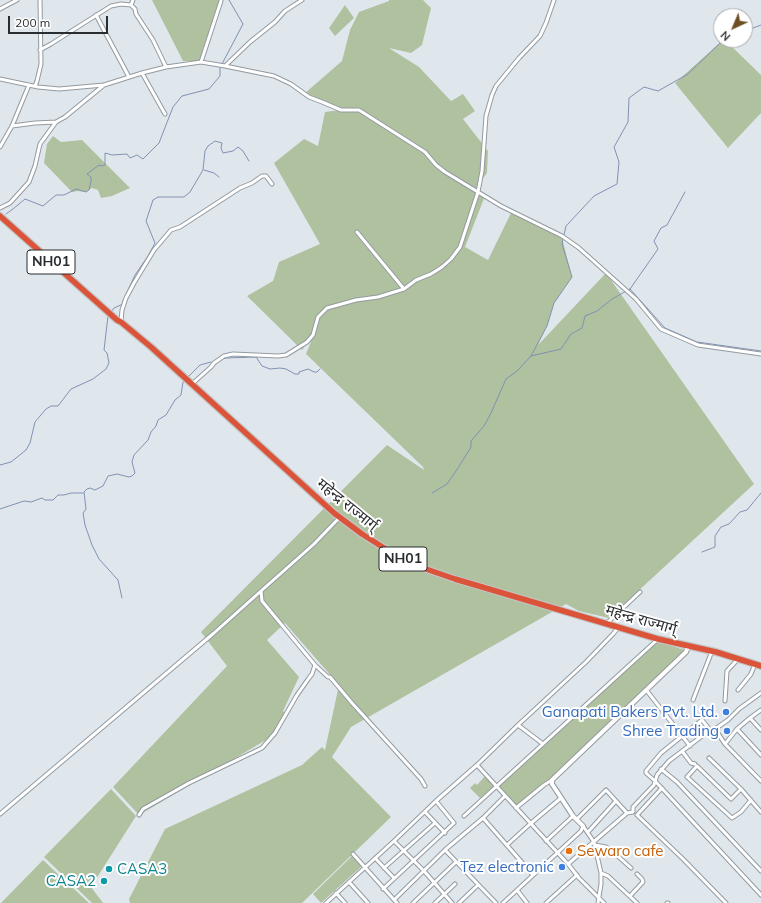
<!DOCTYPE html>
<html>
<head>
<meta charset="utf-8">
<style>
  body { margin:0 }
  #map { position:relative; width:761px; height:903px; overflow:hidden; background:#dfe7ed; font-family:Mulish,sans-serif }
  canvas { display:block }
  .north { position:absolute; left:713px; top:8px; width:40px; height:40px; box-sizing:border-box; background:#fff; border:1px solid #aaabac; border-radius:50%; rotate:224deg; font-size:11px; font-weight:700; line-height:16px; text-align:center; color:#2a2d2f }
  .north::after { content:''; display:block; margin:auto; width:14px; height:18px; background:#6d4f23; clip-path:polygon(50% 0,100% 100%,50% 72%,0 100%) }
  .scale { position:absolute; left:8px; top:16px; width:100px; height:18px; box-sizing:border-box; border:2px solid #2a2d2f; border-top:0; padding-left:5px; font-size:12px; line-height:14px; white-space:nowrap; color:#2a2d2f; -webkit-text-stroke:3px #fff; paint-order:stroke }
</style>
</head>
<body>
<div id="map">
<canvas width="761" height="903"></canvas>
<div class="north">N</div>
<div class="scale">200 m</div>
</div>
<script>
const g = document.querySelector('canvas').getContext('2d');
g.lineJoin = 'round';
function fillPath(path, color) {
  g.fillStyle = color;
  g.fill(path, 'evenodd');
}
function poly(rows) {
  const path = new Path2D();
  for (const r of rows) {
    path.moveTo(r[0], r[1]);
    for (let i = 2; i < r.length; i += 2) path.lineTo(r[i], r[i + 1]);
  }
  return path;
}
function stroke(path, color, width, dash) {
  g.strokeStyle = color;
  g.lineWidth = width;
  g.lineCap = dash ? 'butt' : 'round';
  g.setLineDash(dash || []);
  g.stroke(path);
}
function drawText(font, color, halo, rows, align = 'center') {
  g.font = font + ' Mulish,"Noto Sans Devanagari",sans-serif';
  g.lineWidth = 4;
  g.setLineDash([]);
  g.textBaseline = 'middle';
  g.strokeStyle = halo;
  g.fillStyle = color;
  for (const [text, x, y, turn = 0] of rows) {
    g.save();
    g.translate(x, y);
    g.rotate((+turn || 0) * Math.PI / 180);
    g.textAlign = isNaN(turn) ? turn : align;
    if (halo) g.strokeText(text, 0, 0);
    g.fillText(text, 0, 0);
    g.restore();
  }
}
const green = poly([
  [152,0,221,0,200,61,183,61],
  [389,0,423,0,431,8,422,45,411,53,389,48,419,67,451,101,463,94,475,111,463,119,488,151,487,173,475,189,485,196,465,247,488,260,512,211,562,238,572,277,554,303,547,326,538,345,606,273,754,484,609,618,579,611,566,604,351,727,332,757,391,817,302,903,130,903,129,899,165,829,302,765,322,747,325,750,339,685,285,623,267,640,299,677,283,711,285,713,271,737,139,815,113,787,227,666,201,632,387,445,424,470,423,467,306,354,314,334,302,350,247,296,273,281,279,262,320,244,274,163,304,139,318,146,325,112,340,110,304,94,342,61,350,30,359,12,389,1],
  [345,5,354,18,335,36,329,28],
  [723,40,725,40,761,75,761,113,728,148,675,83],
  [53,136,61,142,82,140,130,188,112,196,101,198,98,190,92,188,86,192,78,191,72,192,44,163,47,144],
  [658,641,687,651,558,772,538,789,518,808,497,786],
  [485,776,494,786,480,798,470,788,475,783,477,785],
  [111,789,136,816,91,887,103,903,92,903,44,857],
  [352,856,362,866,321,903,313,894],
  [43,860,89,903,1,903]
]);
const stream = poly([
  [745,31,761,25],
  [222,64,243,24,229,0],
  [204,170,214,173,219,177],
  [6,214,13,209,25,199,43,206,56,195,64,195,76,189,86,192,89,190,91,181,91,177,87,174,99,165,102,166,105,165,105,153,112,155,127,154,130,158,137,155,143,159,159,143,173,107,182,96,209,89,220,76,220,68],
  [564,235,566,226,594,196,617,184,619,162,614,147,628,122,629,98,644,87,658,91,688,74,723,40],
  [630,289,665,328,697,342,761,351],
  [123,301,135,275,148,256,155,243,146,221,153,200,158,197,184,197,190,192,203,170,205,151,208,146,215,141,222,143,221,148,223,153,233,151,238,147,243,151,249,161],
  [111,312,114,308,123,304],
  [531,356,547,326,554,303,572,277,562,244,563,239],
  [222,359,226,358,256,357,262,366,270,369,280,368,286,369,295,374,299,374,299,372,308,369,314,372,317,372,320,369],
  [188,377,200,365,211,362],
  [0,465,11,462,26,450,30,443,35,422,46,409,51,406,58,406,71,389,93,379,106,369,109,363,107,353,104,350,108,316],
  [432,493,447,484,458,468,471,447,471,441,484,426,491,413,506,379,517,371,531,356,561,349,571,334,582,328,585,316,597,311,612,299,630,289,658,249,654,241,661,228,667,225,685,192],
  [0,509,24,501,31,502,42,498,45,500,53,500,58,495,64,495,71,493,83,493],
  [702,552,715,547,715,536,721,527,729,524,740,512,747,510,761,493],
  [122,598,118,580,99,559,92,545,85,525,83,513,86,509,84,492,87,489,90,488,95,490,103,486,108,476,117,474,129,477,132,476,135,473,132,462,134,455,148,440,151,432,156,426,158,420,166,415,175,400,181,395,183,382,185,381]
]);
const street = poly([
  [131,5,135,9,136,14,153,40,166,67],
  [0,9,17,0],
  [96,15,129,77],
  [40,50,51,44,111,6,121,4,131,5,133,0],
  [201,62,221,1],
  [225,66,274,76,291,84,309,97,322,102,341,110,359,110,425,152,436,165,445,172,501,206,562,236,579,248,636,299,661,329,698,345,761,354],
  [142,73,165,114],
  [0,79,38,87,59,89,104,85],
  [35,86,37,81,41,64,40,0],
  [12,126,29,85],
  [0,147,12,126,35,123,56,122,65,117,104,85,142,73,166,67,201,62,225,66,250,42,275,22,285,11,302,0],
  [0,208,10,203,29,182,35,166,40,144,56,122],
  [357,232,404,289],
  [121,322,122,310,126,298,134,283,154,250,171,230,180,227,240,188,252,183,262,176,266,176,272,184],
  [192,384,211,367,214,363,224,356,233,354,278,356,286,355,307,342,313,335,318,317,327,308,356,300,378,297,404,289,416,280,431,274,442,267,451,259,460,247,478,192,482,171,486,116,492,95,496,86,519,58,540,36,546,23,554,0],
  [340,517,314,544,261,591,262,601,315,665,328,677,330,677,352,703,421,779,425,786],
  [607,623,640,592],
  [738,690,751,674,755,664],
  [647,691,690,746],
  [693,700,712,651],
  [725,701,727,671,738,659],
  [761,710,750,718,761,730],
  [518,725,543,744],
  [715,729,725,744,761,781],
  [737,729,761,755],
  [710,730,702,720,661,753,646,771,646,773,655,781,761,895],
  [725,744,737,729,750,718],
  [682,751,691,763,695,764],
  [709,758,741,789,761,812],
  [477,765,568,864,579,878,604,903],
  [661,769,677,782,761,871],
  [662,788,637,815,683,859,726,903],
  [741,789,731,799,697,766,687,777,732,818,741,812,751,800],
  [516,808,544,785,552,780],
  [425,812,445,833],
  [0,814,214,633,261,591],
  [139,815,143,809,189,783,262,748,275,733,297,695,309,678,312,674,315,665],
  [464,816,658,639],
  [483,818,533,875],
  [577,819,606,790,627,813],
  [588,832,616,801],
  [394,841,424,871,452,903],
  [546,841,573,816],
  [507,845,530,824,561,798],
  [595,845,606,847,612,851,631,868],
  [353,854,397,903],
  [375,858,394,878],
  [568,864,627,813,633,812,633,807,654,785,657,775,669,761,710,730,715,729,728,720,739,709,761,693],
  [384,868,435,823],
  [601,873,608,876,637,903],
  [349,882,368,903],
  [383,889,454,823,436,801],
  [517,890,527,903],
  [336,893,345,903],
  [630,896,643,882,642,879,637,874],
  [394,900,446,849],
  [326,903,394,841,436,801,477,765,518,725,586,662,613,634,618,628],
  [413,903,456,862],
  [435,903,455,884],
  [459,903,478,885],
  [496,903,446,851,446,849,483,818,505,796],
  [503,903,581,831,583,826,594,842,601,873,601,884,598,903],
  [546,903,577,875],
  [667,903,668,903]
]);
const secondary = poly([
  [583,826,573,816,558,793,552,784,552,780,686,652,688,646]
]);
const highway = poly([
  [0,216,117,320,121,322,151,347,334,513,362,534,392,553,426,569,455,579,658,639,716,652,761,666]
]);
const markers = [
  [726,712,4,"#3f7fe0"],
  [727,731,4,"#3f7fe0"],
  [569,851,4,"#e8710a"],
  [562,867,4,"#3f7fe0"],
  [109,869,4,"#0f9aa8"],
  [104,881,4,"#0f9aa8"]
];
const shields = [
  [51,262,48],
  [403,559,48]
];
const shieldNames = [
  ["NH01",51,262],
  ["NH01",403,559]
];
const streetNames = [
  ["महेन्द्र राज्मार्ग्",347,505,39],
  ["महेन्द्र राज्मार्ग्",641,620,16]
];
const shopNames = [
  ["Ganapati Bakers Pvt. Ltd.",718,712],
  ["Shree Trading",719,731],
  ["Tez electronic",554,867]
];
const foodNames = [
  ["Sewaro cafe",577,851]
];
const cultureNames = [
  ["CASA3",117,869],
  ["CASA2",96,881,"right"]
];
fillPath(green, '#b0c19f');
stroke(stream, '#8191b3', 1);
stroke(street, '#939aa0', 5);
stroke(secondary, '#939aa0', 6);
stroke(highway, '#c3c4c5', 8);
stroke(street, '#fff', 3);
stroke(secondary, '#fff', 4);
stroke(highway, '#db5439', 5.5);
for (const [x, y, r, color] of markers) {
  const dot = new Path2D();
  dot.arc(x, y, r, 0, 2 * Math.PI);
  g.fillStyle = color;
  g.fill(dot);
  stroke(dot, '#fff', 1.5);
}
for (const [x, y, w] of shields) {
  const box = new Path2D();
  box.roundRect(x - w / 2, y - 12, w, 24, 3);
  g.fillStyle = '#fff';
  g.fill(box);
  stroke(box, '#2a2d2f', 1);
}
drawText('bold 14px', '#2a2d2f', null, shieldNames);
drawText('15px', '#2a2d2f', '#fff', streetNames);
drawText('15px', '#366cbe', '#fff', shopNames, 'right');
drawText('15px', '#c56008', '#fff', foodNames, 'left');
drawText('15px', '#0d838f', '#fff', cultureNames, 'left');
</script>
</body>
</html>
